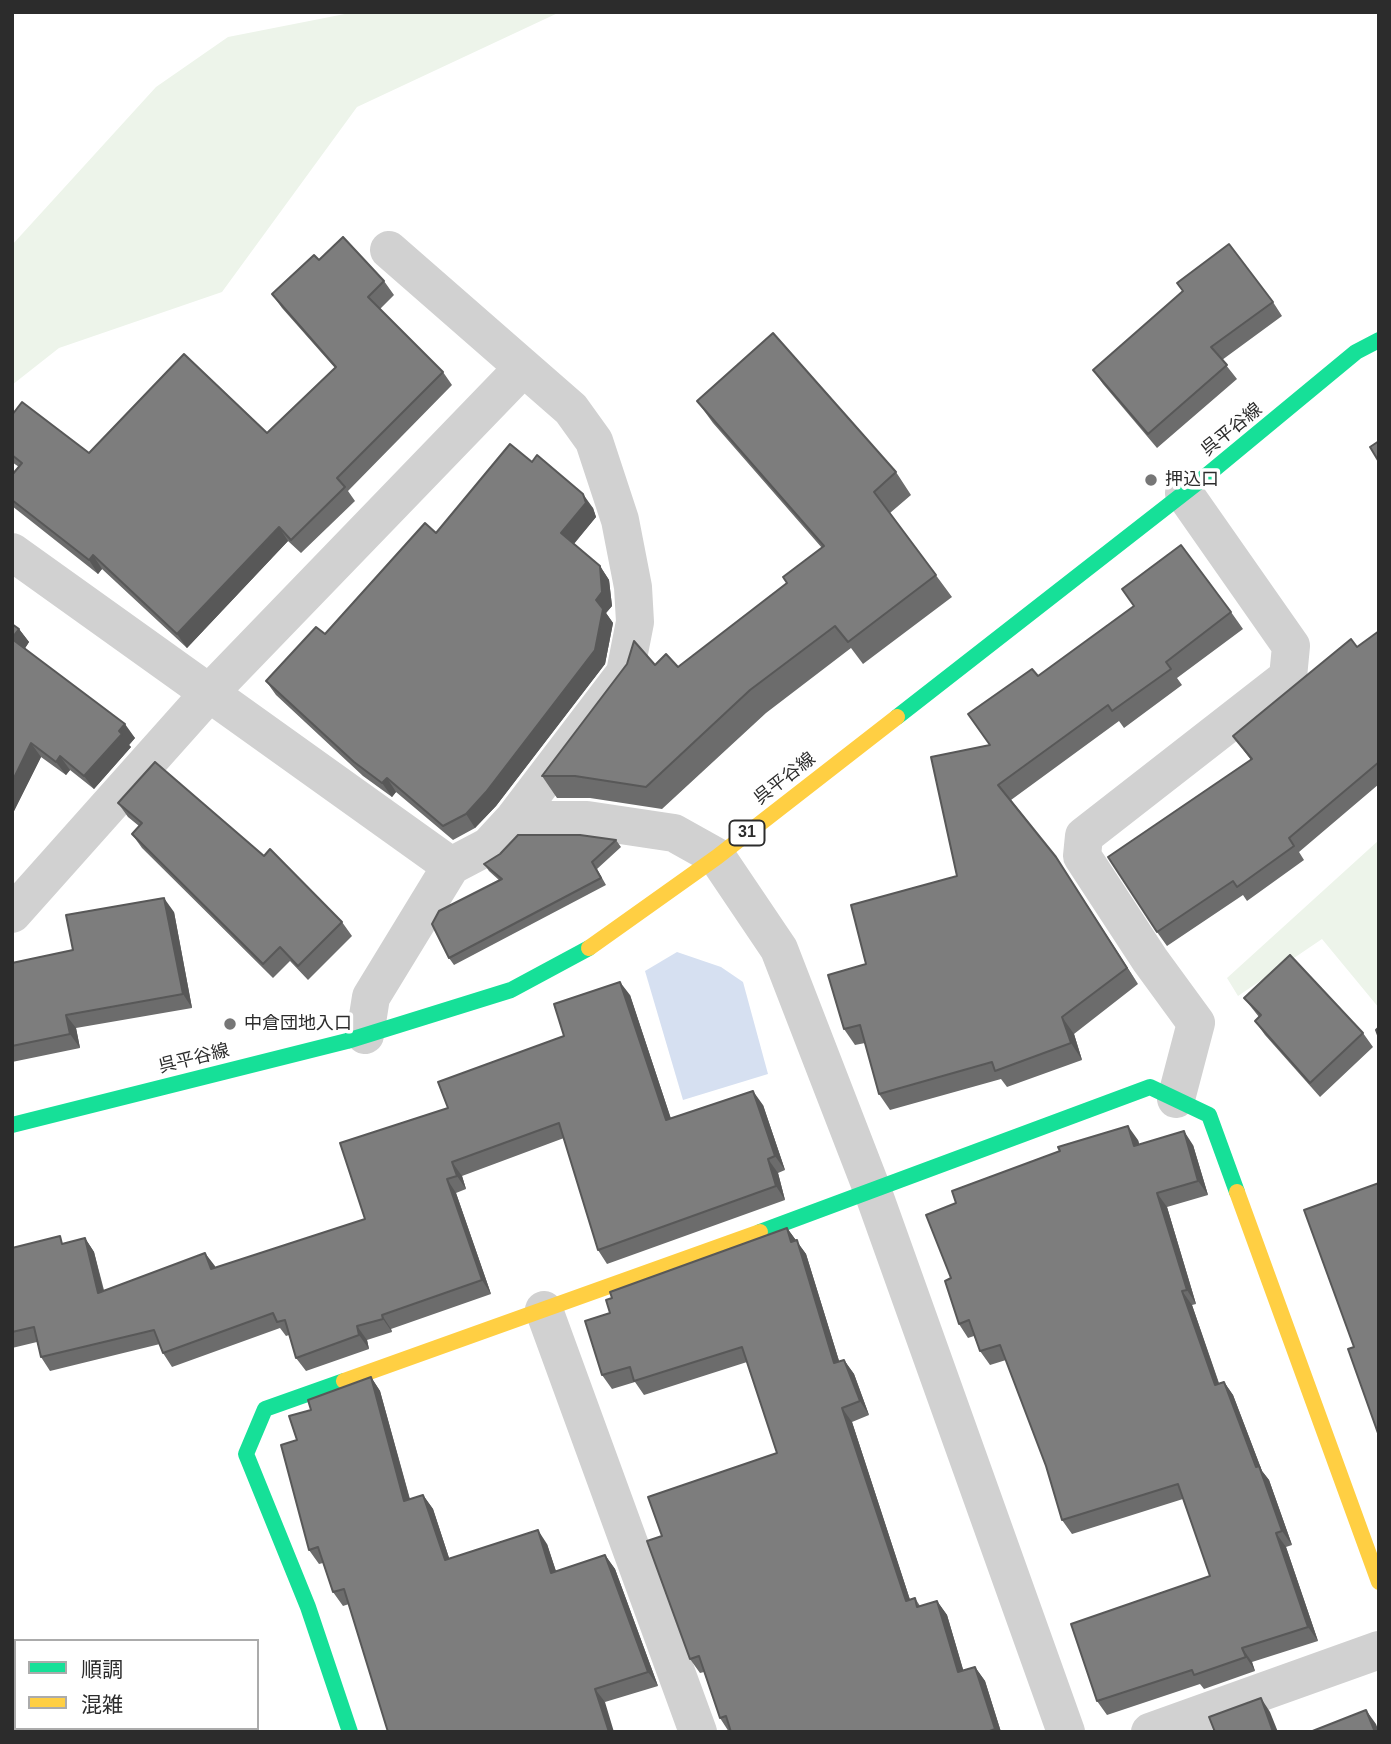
<!DOCTYPE html>
<html>
<head>
<meta charset="utf-8">
<style>
  body { margin:0 }
  #map { position:relative; width:1391px; height:1744px; overflow:hidden; background:#fff; font-family:Arial,"Noto Sans JP",sans-serif }
  canvas { display:block }
  .frame { position:absolute; inset:0; border:14px solid #2c2c2c; pointer-events:none }
  .legend { position:absolute; left:14px; top:1639px; width:245px; height:91px; box-sizing:border-box; background:#fff; border:2px solid #ababab; margin:0; padding:9px 12px; list-style:none; font-size:21px; color:#2c2c2c }
  .legend li { display:flex; align-items:center; gap:14px; height:35px }
  .legend b { width:35px; border:2px solid #ababab }
</style>
</head>
<body>
<div id="map">
<canvas width="1391" height="1744"></canvas>
<div class="frame"></div>
<ul class="legend">
<li><b style="height:9px;background:#16e098"></b>順調</li>
<li><b style="height:9px;background:#ffcf43"></b>混雑</li>
</ul>
</div>
<script>
const g = document.querySelector('canvas').getContext('2d');
g.lineJoin = 'round';
function fillPath(path, color) {
  g.fillStyle = color;
  g.fill(path, 'evenodd');
}
function poly(rows) {
  const path = new Path2D();
  for (const r of rows) {
    path.moveTo(r[0], r[1]);
    for (let i = 2; i < r.length; i += 2) path.lineTo(r[i], r[i + 1]);
  }
  return path;
}
function stroke(path, color, width, dash) {
  g.strokeStyle = color;
  g.lineWidth = width;
  g.lineCap = dash ? 'butt' : 'round';
  g.setLineDash(dash || []);
  g.stroke(path);
}
function drawText(font, color, halo, rows, align = 'center') {
  g.font = font + ' Arial,"Noto Sans JP",sans-serif';
  g.lineWidth = 7;
  g.setLineDash([]);
  g.textBaseline = 'middle';
  g.strokeStyle = halo;
  g.fillStyle = color;
  for (const [text, x, y, turn = 0] of rows) {
    g.save();
    g.translate(x, y);
    g.rotate((+turn || 0) * Math.PI / 180);
    g.textAlign = isNaN(turn) ? turn : align;
    if (halo) g.strokeText(text, 0, 0);
    g.fillText(text, 0, 0);
    g.restore();
  }
}
const green = poly([
  [355,12,560,12,357,107,222,292,59,348,12,385,12,245,156,87,228,37],
  [1379,840,1379,1008,1322,939,1238,996,1227,978]
]);
const water = poly([
  [677,952,721,967,743,982,768,1074,683,1100,645,971]
]);
const street = poly([
  [12,552,451,866],
  [513,820,587,820,674,833,717,857,779,949,873,1192,1066,1732],
  [12,914,211,691,523,368],
  [365,1035,371,997,451,866,489,846,513,820,625,673,635,622,633,587,620,520,594,441,571,409,389,250],
  [1176,1099,1196,1023,1150,960,1082,856,1084,836,1288,677,1291,646,1184,493],
  [544,1310,698,1732],
  [1150,1732,1379,1650]
]);
const fast = poly([
  [897,717,1206,476,1356,352,1379,340],
  [12,1125,347,1041,511,990,589,948],
  [760,1232,1150,1087,1209,1115,1237,1192],
  [344,1381,265,1409,246,1454,308,1607,350,1732]
]);
const slow = poly([
  [589,948,717,857,897,717],
  [1237,1192,1379,1582],
  [344,1381,760,1232]
]);
const wall = poly([
  [319,260,384,281,394,295,380,309,443,372,452,385,348,491,355,501,301,553,288,541,187,648,102,569,98,574,12,506,12,475,19,467,12,462,12,415,89,453,267,433,335,368,282,308,272,294],
  [1273,302,1282,316,1222,360,1237,379,1157,448,1103,384,1093,370],
  [697,401,896,472,911,495,890,513,952,597,863,664,851,648,766,713,662,809,590,798,557,798,542,776,655,665,678,667,787,583,822,548,713,423],
  [532,462,593,508,596,517,574,544,600,566,609,580,612,606,606,613,613,623,605,664,496,806,475,828,453,840,396,792,392,797,363,776,276,695,266,681,325,634,436,533],
  [1231,612,1243,629,1177,678,1182,685,1124,728,1119,721,1011,800,1056,857,1067,874,1138,984,1074,1034,1082,1060,1007,1087,1001,1079,890,1110,879,1094,865,1043,855,1045,844,1029,866,964,957,876,990,745,1038,676],
  [12,624,19,629,29,642,25,648,135,738,129,745,131,747,94,789,70,770,66,775,41,757,12,815],
  [1379,631,1379,784,1299,852,1304,860,1247,901,1243,895,1167,946,1157,932,1251,760,1233,736],
  [118,803,342,922,352,936,308,980,290,961,273,978,142,848,132,834,139,826,128,817],
  [616,840,621,847,597,869,606,885,454,965,449,958,500,881,489,871,484,864],
  [174,912,192,1008,76,1028,80,1048,12,1062,12,963,73,950],
  [630,995,671,1119,763,1105,785,1170,778,1173,785,1200,607,1264,598,1250,564,1138,462,1176,466,1189,456,1193,491,1294,391,1329,392,1332,367,1340,369,1349,306,1371,296,1358,289,1335,286,1336,280,1328,172,1367,163,1353,160,1344,50,1371,41,1357,37,1342,12,1348,12,1248,65,1243,85,1238,94,1252,104,1290,215,1268,365,1219,448,1108],
  [1244,998,1363,1033,1373,1047,1320,1097,1265,1035,1255,1021,1259,1017],
  [1138,1140,1139,1144,1193,1145,1208,1195,1167,1207,1196,1304,1192,1305,1219,1383,1224,1382,1233,1395,1262,1471,1269,1480,1292,1545,1286,1547,1318,1641,1252,1662,1255,1671,1204,1689,1200,1684,1107,1715,1097,1701,1210,1576,1183,1499,1072,1534,1062,1520,1046,1466,1006,1360,990,1365,980,1351,974,1336,968,1338,959,1324,951,1278,956,1203],
  [787,1228,806,1254,839,1361,844,1360,854,1374,869,1415,852,1422,910,1600,915,1598,920,1606,937,1601,947,1615,963,1670,975,1667,985,1681,1001,1732,729,1732,720,1718,704,1672,700,1673,690,1659,662,1536,777,1453,747,1362,644,1395,635,1382,612,1389,602,1375,612,1298],
  [371,1377,380,1391,410,1499,423,1495,433,1509,449,1558,547,1544,556,1571,605,1555,615,1569,658,1686,605,1702,349,1604,343,1606,333,1592,323,1563,319,1564,309,1550,297,1440,311,1410]
]);
const shadedWall = poly([
  [583,494,593,508,596,517,571,547,561,533],
  [279,527,288,541,187,648,177,634],
  [93,555,102,569,98,574,89,560],
  [600,566,609,580,612,606,606,613,613,623,605,664,496,806,475,828,466,814,596,600],
  [19,629,29,642,22,653,12,638],
  [125,724,135,738,129,745,131,747,94,789,84,776],
  [31,743,41,757,12,815,12,782],
  [60,756,70,770,66,775,56,762],
  [387,778,396,792,392,797,382,783],
  [1056,857,1067,874,1138,984,1127,968],
  [164,898,174,912,192,1008,183,994],
  [620,982,630,995,676,1134,666,1120],
  [66,1015,76,1028,80,1048,70,1034],
  [1062,1017,1074,1034,1082,1060,1071,1043],
  [753,1091,763,1105,785,1170,775,1156],
  [1128,1126,1138,1140,1144,1160,1134,1146],
  [1184,1131,1193,1145,1208,1195,1198,1181],
  [768,1159,778,1173,785,1200,776,1186],
  [452,1162,462,1176,466,1189,457,1176],
  [447,1179,456,1193,491,1294,482,1280],
  [1157,1193,1167,1207,1196,1304,1187,1290],
  [787,1228,806,1254,844,1377,834,1363],
  [85,1238,94,1252,107,1306,98,1293],
  [205,1253,215,1266,220,1283,211,1269],
  [1182,1291,1192,1305,1224,1399,1215,1385],
  [382,1315,391,1329,392,1332,383,1319],
  [357,1326,367,1340,369,1349,359,1335],
  [844,1360,854,1374,869,1415,860,1401],
  [371,1377,380,1391,414,1515,404,1501],
  [1224,1382,1233,1395,1262,1471,1269,1480,1292,1545,1282,1531],
  [842,1408,852,1422,915,1615,906,1601],
  [423,1495,433,1509,454,1573,445,1560],
  [538,1530,547,1544,561,1587,551,1573],
  [1276,1533,1286,1547,1318,1641,1308,1627],
  [605,1555,615,1569,658,1686,648,1672],
  [937,1601,947,1615,968,1686,958,1672],
  [1242,1648,1252,1662,1255,1671,1246,1657],
  [975,1667,985,1681,1001,1732,996,1732,995,1729],
  [595,1689,605,1702,614,1732,609,1732],
  [1261,1698,1270,1712,1278,1732,1273,1732],
  [1366,1710,1376,1724,1379,1732,1375,1732]
]);
const building = poly([
  [343,237,384,281,368,297,443,372,337,478,345,487,291,540,279,527,177,634,93,555,89,560,12,500,12,475,22,463,12,455,12,415,22,402,89,453,184,354,267,433,336,367,272,294,314,255,319,260,343,237],
  [1229,244,1273,302,1211,347,1227,365,1148,434,1093,370,1183,291,1177,283,1229,244],
  [773,333,896,472,874,492,936,575,848,642,835,626,750,690,646,787,575,776,542,776,627,664,634,641,655,665,666,654,678,667,787,583,783,577,824,546,697,401,773,333],
  [1379,441,1379,462,1370,447,1379,441],
  [510,444,532,462,537,455,583,494,586,503,561,533,600,566,602,592,596,600,603,609,595,650,486,792,466,814,443,826,387,778,382,783,354,762,266,681,316,627,325,634,425,523,436,533,510,444],
  [1181,545,1231,612,1166,662,1171,669,1112,711,1108,705,998,785,1056,857,1127,968,1062,1017,1071,1043,995,1071,992,1062,879,1094,860,1025,844,1029,828,975,866,964,851,905,957,876,931,757,990,745,968,714,1032,669,1038,676,1134,606,1122,589,1181,545],
  [12,624,19,629,12,638,12,624],
  [1379,631,1379,762,1289,838,1294,846,1237,887,1233,881,1157,932,1108,857,1252,759,1233,736,1351,639,1357,647,1379,631],
  [12,639,125,724,119,731,122,734,84,776,60,756,56,762,31,743,12,782,12,639],
  [155,762,264,856,270,849,342,922,298,966,280,947,263,964,132,834,142,823,118,803,155,762],
  [518,835,580,835,616,840,592,862,601,878,449,958,432,924,439,911,502,879,484,864,500,854,518,835],
  [164,898,183,994,66,1015,70,1034,12,1046,12,963,73,950,66,915,164,898],
  [1290,955,1363,1033,1310,1083,1255,1021,1261,1015,1244,998,1290,955],
  [620,982,666,1120,753,1091,775,1156,768,1159,776,1186,598,1250,559,1123,452,1162,457,1176,447,1179,482,1280,382,1315,383,1319,357,1326,359,1335,296,1358,285,1320,277,1322,273,1313,163,1353,154,1330,41,1357,34,1327,12,1332,12,1248,60,1236,62,1244,85,1238,98,1293,205,1253,211,1269,365,1219,340,1143,448,1108,438,1082,564,1036,554,1004,620,982],
  [1379,1027,1379,1038,1376,1030,1379,1027],
  [1128,1126,1134,1146,1184,1131,1198,1181,1157,1193,1187,1290,1182,1291,1215,1385,1224,1382,1256,1467,1259,1466,1282,1531,1276,1533,1308,1627,1242,1648,1246,1657,1194,1675,1192,1670,1097,1701,1071,1624,1210,1576,1178,1484,1062,1520,1046,1466,1000,1345,980,1351,969,1320,959,1324,945,1281,951,1278,926,1215,956,1203,952,1191,1060,1151,1058,1147,1128,1126],
  [1379,1183,1379,1436,1348,1349,1354,1347,1304,1210,1379,1183],
  [787,1228,791,1242,797,1240,834,1363,844,1360,860,1401,842,1408,906,1601,915,1598,917,1607,937,1601,958,1672,975,1667,995,1729,987,1732,731,1732,726,1716,720,1718,699,1656,690,1659,647,1541,662,1536,648,1497,777,1453,742,1347,634,1381,630,1367,602,1375,585,1321,610,1313,606,1300,612,1298,610,1292,787,1228],
  [371,1377,404,1501,423,1495,445,1560,538,1530,551,1573,605,1555,648,1672,595,1689,609,1732,388,1732,344,1589,333,1592,318,1547,309,1550,281,1445,297,1440,289,1416,311,1410,308,1400,371,1377],
  [1261,1698,1273,1732,1215,1732,1209,1717,1261,1698],
  [1366,1710,1375,1732,1310,1732,1366,1710]
]);
const markers = [
  [1151,480,7,"#767676"],
  [230,1024,7,"#767676"]
];
const shields = [
  [747,833,35]
];
const shieldNames = [
  ["31",747,833]
];
const streetNames = [
  ["呉平谷線",1232,430,-39],
  ["呉平谷線",785,779,-38],
  ["呉平谷線",194,1059,-14]
];
const poiNames = [
  ["押込口",1165,480],
  ["中倉団地入口",244,1024]
];
fillPath(green, '#edf4ea');
fillPath(water, '#d6e0f1');
stroke(street, '#d1d1d1', 38);
stroke(fast, '#16e098', 16);
stroke(slow, '#ffcf43', 16);
fillPath(wall, '#6c6c6c');
fillPath(shadedWall, '#585858');
fillPath(building, '#7d7d7d');
stroke(building, '#585858', 2);
for (const [x, y, r, color] of markers) {
  const dot = new Path2D();
  dot.arc(x, y, r, 0, 2 * Math.PI);
  g.fillStyle = color;
  g.fill(dot);
  stroke(dot, '#fff', 2.5);
}
for (const [x, y, w] of shields) {
  const box = new Path2D();
  box.roundRect(x - w / 2, y - 12.5, w, 25, 5);
  g.fillStyle = '#fff';
  g.fill(box);
  stroke(box, '#2c2c2c', 2);
}
drawText('bold 16px', '#2c2c2c', null, shieldNames);
drawText('18px', '#2c2c2c', '#fff', streetNames);
drawText('18px', '#2c2c2c', '#fff', poiNames, 'left');
</script>
</body>
</html>
